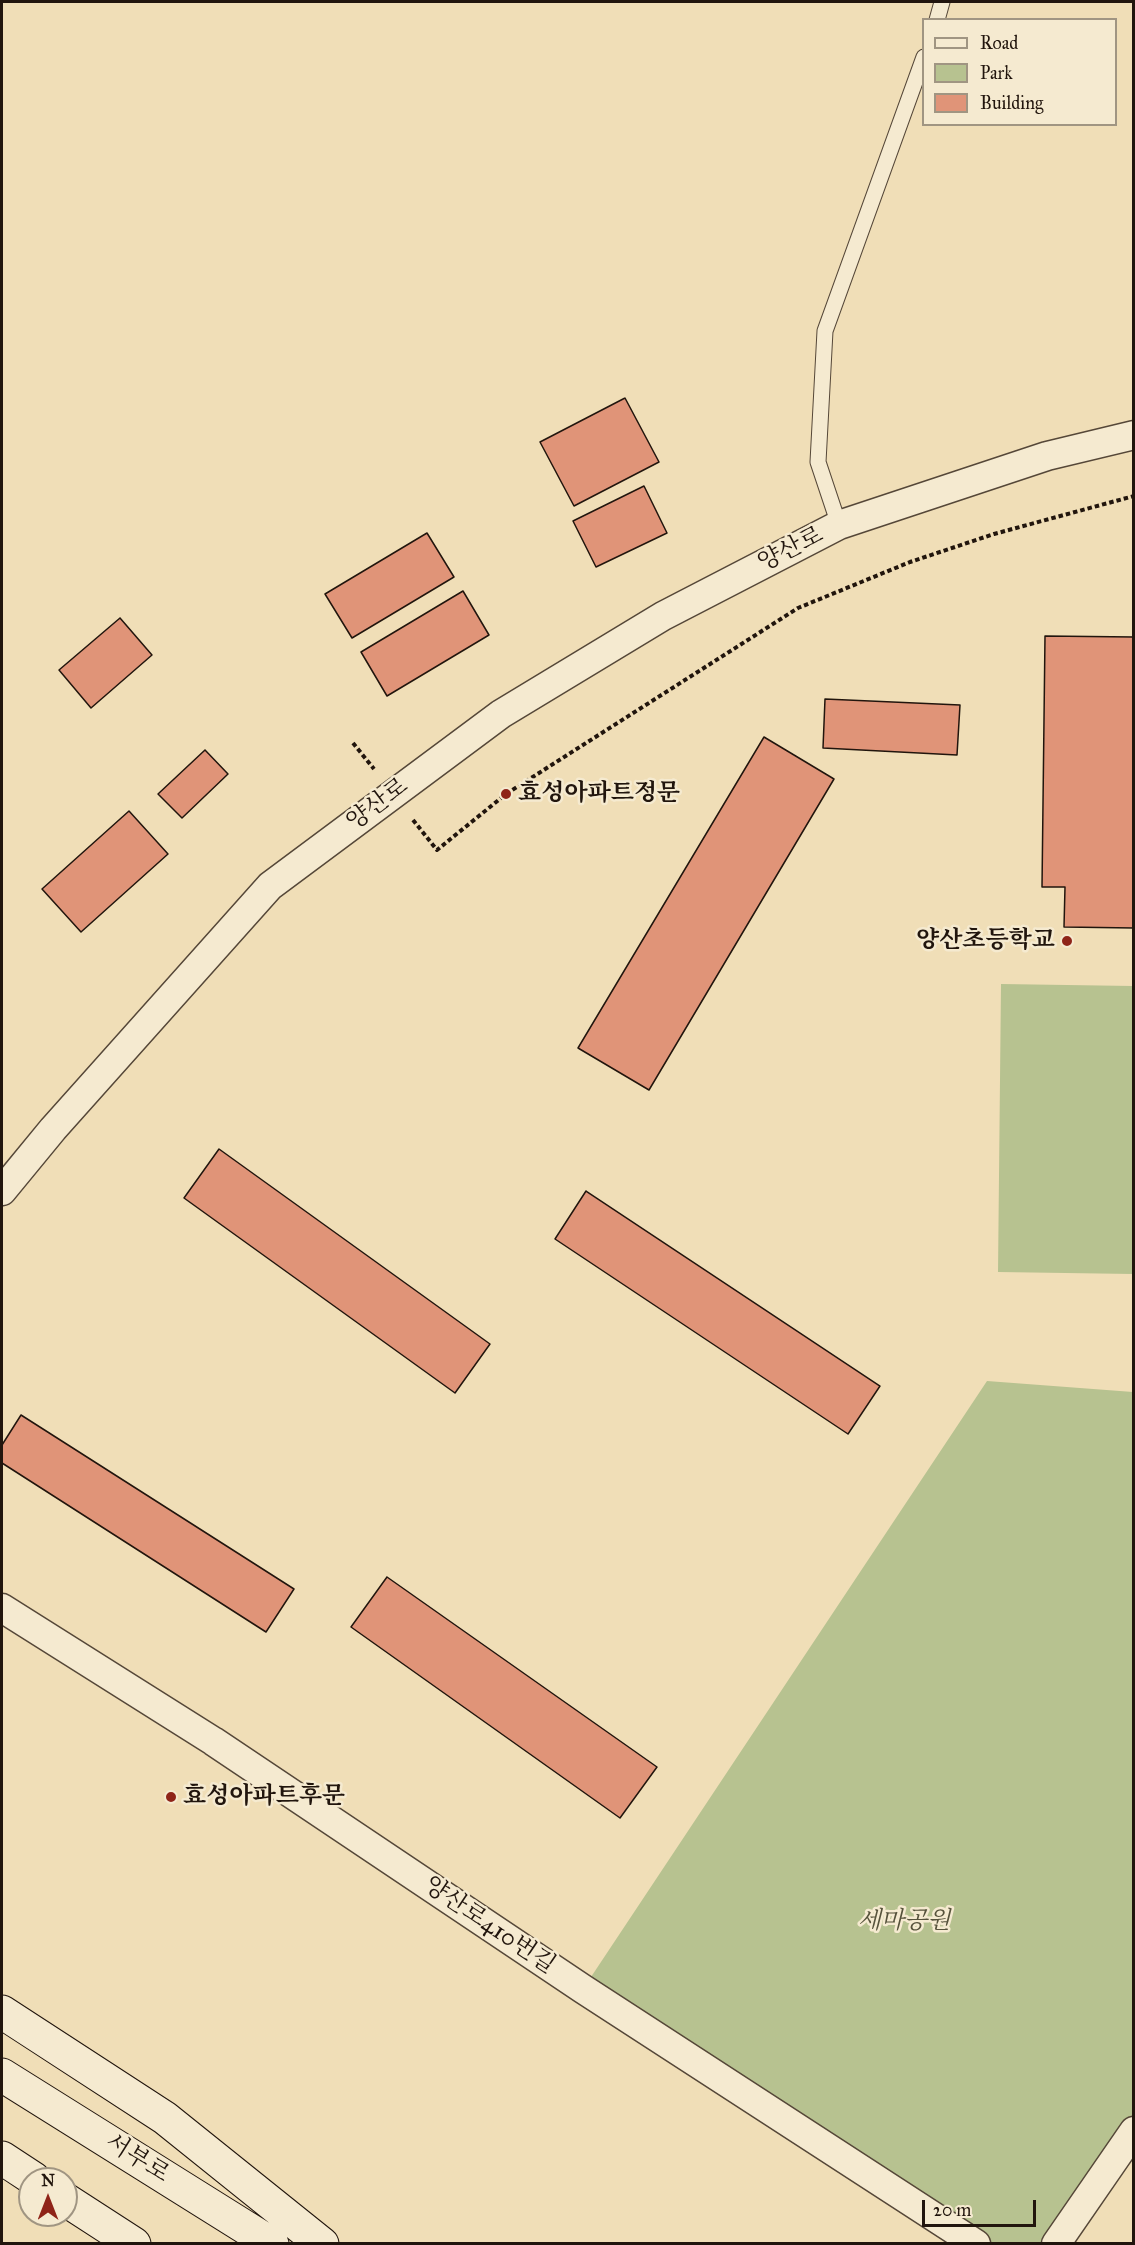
<!DOCTYPE html>
<html>
<head>
<meta charset="utf-8">
<style>
  body { margin:0 }
  #map { position:relative; width:1135px; height:2245px; overflow:hidden; background:#f0deb7; font-family:"IM FELL Great Primer",serif }
  canvas { display:block }
  .frame { position:absolute; inset:0; border:3px solid #21150d; pointer-events:none }
  .legend { position:absolute; left:922px; top:18px; width:195px; height:108px; box-sizing:border-box; background:#f5ead0; border:2px solid #a09582; margin:0; padding:8px 10px; list-style:none; font-size:18px; color:#21150d }
  .legend li { display:flex; align-items:center; gap:12px; height:30px }
  .legend b { width:30px; border:2px solid #a09582 }
  .north { position:absolute; left:18px; top:2167px; width:60px; height:60px; box-sizing:border-box; background:#f5ead0; border:2px solid #a09582; border-radius:50%; rotate:0deg; font-size:16px; font-weight:700; line-height:24px; text-align:center; color:#21150d }
  .north::after { content:''; display:block; margin:auto; width:21px; height:27px; background:#8f2418; clip-path:polygon(50% 0,100% 100%,50% 72%,0 100%) }
  .scale { position:absolute; left:922px; top:2200px; width:114px; height:27px; box-sizing:border-box; border:3px solid #21150d; border-top:0; padding-left:8px; font-size:18px; line-height:21px; white-space:nowrap; color:#21150d; -webkit-text-stroke:4px #f5ead0; paint-order:stroke }
</style>
</head>
<body>
<div id="map">
<canvas width="1135" height="2245"></canvas>
<div class="frame"></div>
<ul class="legend">
<li><b style="height:8px;background:#f5ead0"></b>Road</li>
<li><b style="height:16px;background:#b7c290"></b>Park</li>
<li><b style="height:16px;background:#e09478"></b>Building</li>
</ul>
<div class="north">N</div>
<div class="scale">20 m</div>
</div>
<script>
const g = document.querySelector('canvas').getContext('2d');
g.lineJoin = 'round';
function fillPath(path, color) {
  g.fillStyle = color;
  g.fill(path, 'evenodd');
}
function poly(rows) {
  const path = new Path2D();
  for (const r of rows) {
    path.moveTo(r[0], r[1]);
    for (let i = 2; i < r.length; i += 2) path.lineTo(r[i], r[i + 1]);
  }
  return path;
}
function stroke(path, color, width, dash) {
  g.strokeStyle = color;
  g.lineWidth = width;
  g.lineCap = dash ? 'butt' : 'round';
  g.setLineDash(dash || []);
  g.stroke(path);
}
function drawText(font, color, halo, rows, align = 'center') {
  g.font = font + ' "IM FELL Great Primer","Noto Serif KR",serif';
  g.lineWidth = 5;
  g.setLineDash([]);
  g.textBaseline = 'middle';
  g.strokeStyle = halo;
  g.fillStyle = color;
  for (const [text, x, y, turn = 0] of rows) {
    g.save();
    g.translate(x, y);
    g.rotate((+turn || 0) * Math.PI / 180);
    g.textAlign = isNaN(turn) ? turn : align;
    if (halo) g.strokeText(text, 0, 0);
    g.fillText(text, 0, 0);
    g.restore();
  }
}
const green = poly([
  [1001,984,1133,986,1133,1274,998,1272],
  [987,1381,1133,1392,1133,2133,1056,2243,976,2243,583,1989]
]);
const building = poly([
  [625,398,659,462,574,506,540,442,625,398],
  [644,486,667,533,596,567,573,521,644,486],
  [427,533,454,577,352,638,325,594,427,533],
  [463,591,489,635,387,696,361,652,463,591],
  [120,618,152,655,91,708,59,670,120,618],
  [1045,636,1134,637,1134,928,1064,927,1065,887,1042,887,1045,636],
  [825,699,960,705,957,755,823,748,825,699],
  [764,737,834,779,649,1090,578,1048,764,737],
  [205,750,228,774,182,818,158,794,205,750],
  [129,811,168,854,81,932,42,889,129,811],
  [219,1149,490,1344,455,1393,184,1198,219,1149],
  [586,1191,880,1386,848,1434,555,1239,586,1191],
  [21,1415,294,1589,266,1632,2,1463,2,1445,21,1415],
  [387,1577,657,1767,620,1818,351,1627,387,1577]
]);
const path = poly([
  [353,743,374,769],
  [413,820,437,850,506,794,798,608,910,562,994,534,1134,496]
]);
const lane = poly([
  [937,20,942,2],
  [839,525,818,462,825,331,924,57]
]);
const street = poly([
  [2,1191,53,1129,270,886,501,714,663,616,839,525,1047,456,1134,435],
  [2,1608,213,1741,583,1989,976,2244],
  [1056,2244,1134,2131]
]);
const secondary = poly([
  [2,2012,165,2118,322,2244],
  [2,2075,272,2244],
  [2,2158,34,2179],
  [66,2200,134,2244]
]);
const markers = [
  [506,794,6,"#8f2418"],
  [1067,941,6,"#8f2418"],
  [171,1797,6,"#8f2418"]
];
const streetNames = [
  ["양산로",791,550,-27],
  ["양산로",378,805,-37],
  ["양산로410번길",489,1926,34],
  ["서부로",137,2159,32]
];
const poiNames = [
  ["효성아파트정문",518,794],
  ["양산초등학교",1055,941,"right"],
  ["효성아파트후문",183,1797]
];
const parkNames = [
  ["세마공원",904,1922]
];
fillPath(green, '#b7c290');
fillPath(building, '#e09478');
stroke(building, '#21150d', 1.5);
stroke(lane, '#554738', 17);
stroke(street, '#554738', 31);
stroke(secondary, '#21150d', 35);
stroke(path, '#21150d', 4, [4.5, 3]);
stroke(lane, '#f5ead0', 15);
stroke(street, '#f5ead0', 28);
stroke(secondary, '#f5ead0', 33);
for (const [x, y, r, color] of markers) {
  const dot = new Path2D();
  dot.arc(x, y, r, 0, 2 * Math.PI);
  g.fillStyle = color;
  g.fill(dot);
  stroke(dot, '#f5ead0', 2);
}
drawText('24px', '#21150d', '#f5ead0', streetNames);
drawText('bold 24px', '#21150d', '#f5ead0', poiNames, 'left');
drawText('italic 24px', '#56523b', '#f5ead0', parkNames);
</script>
</body>
</html>
